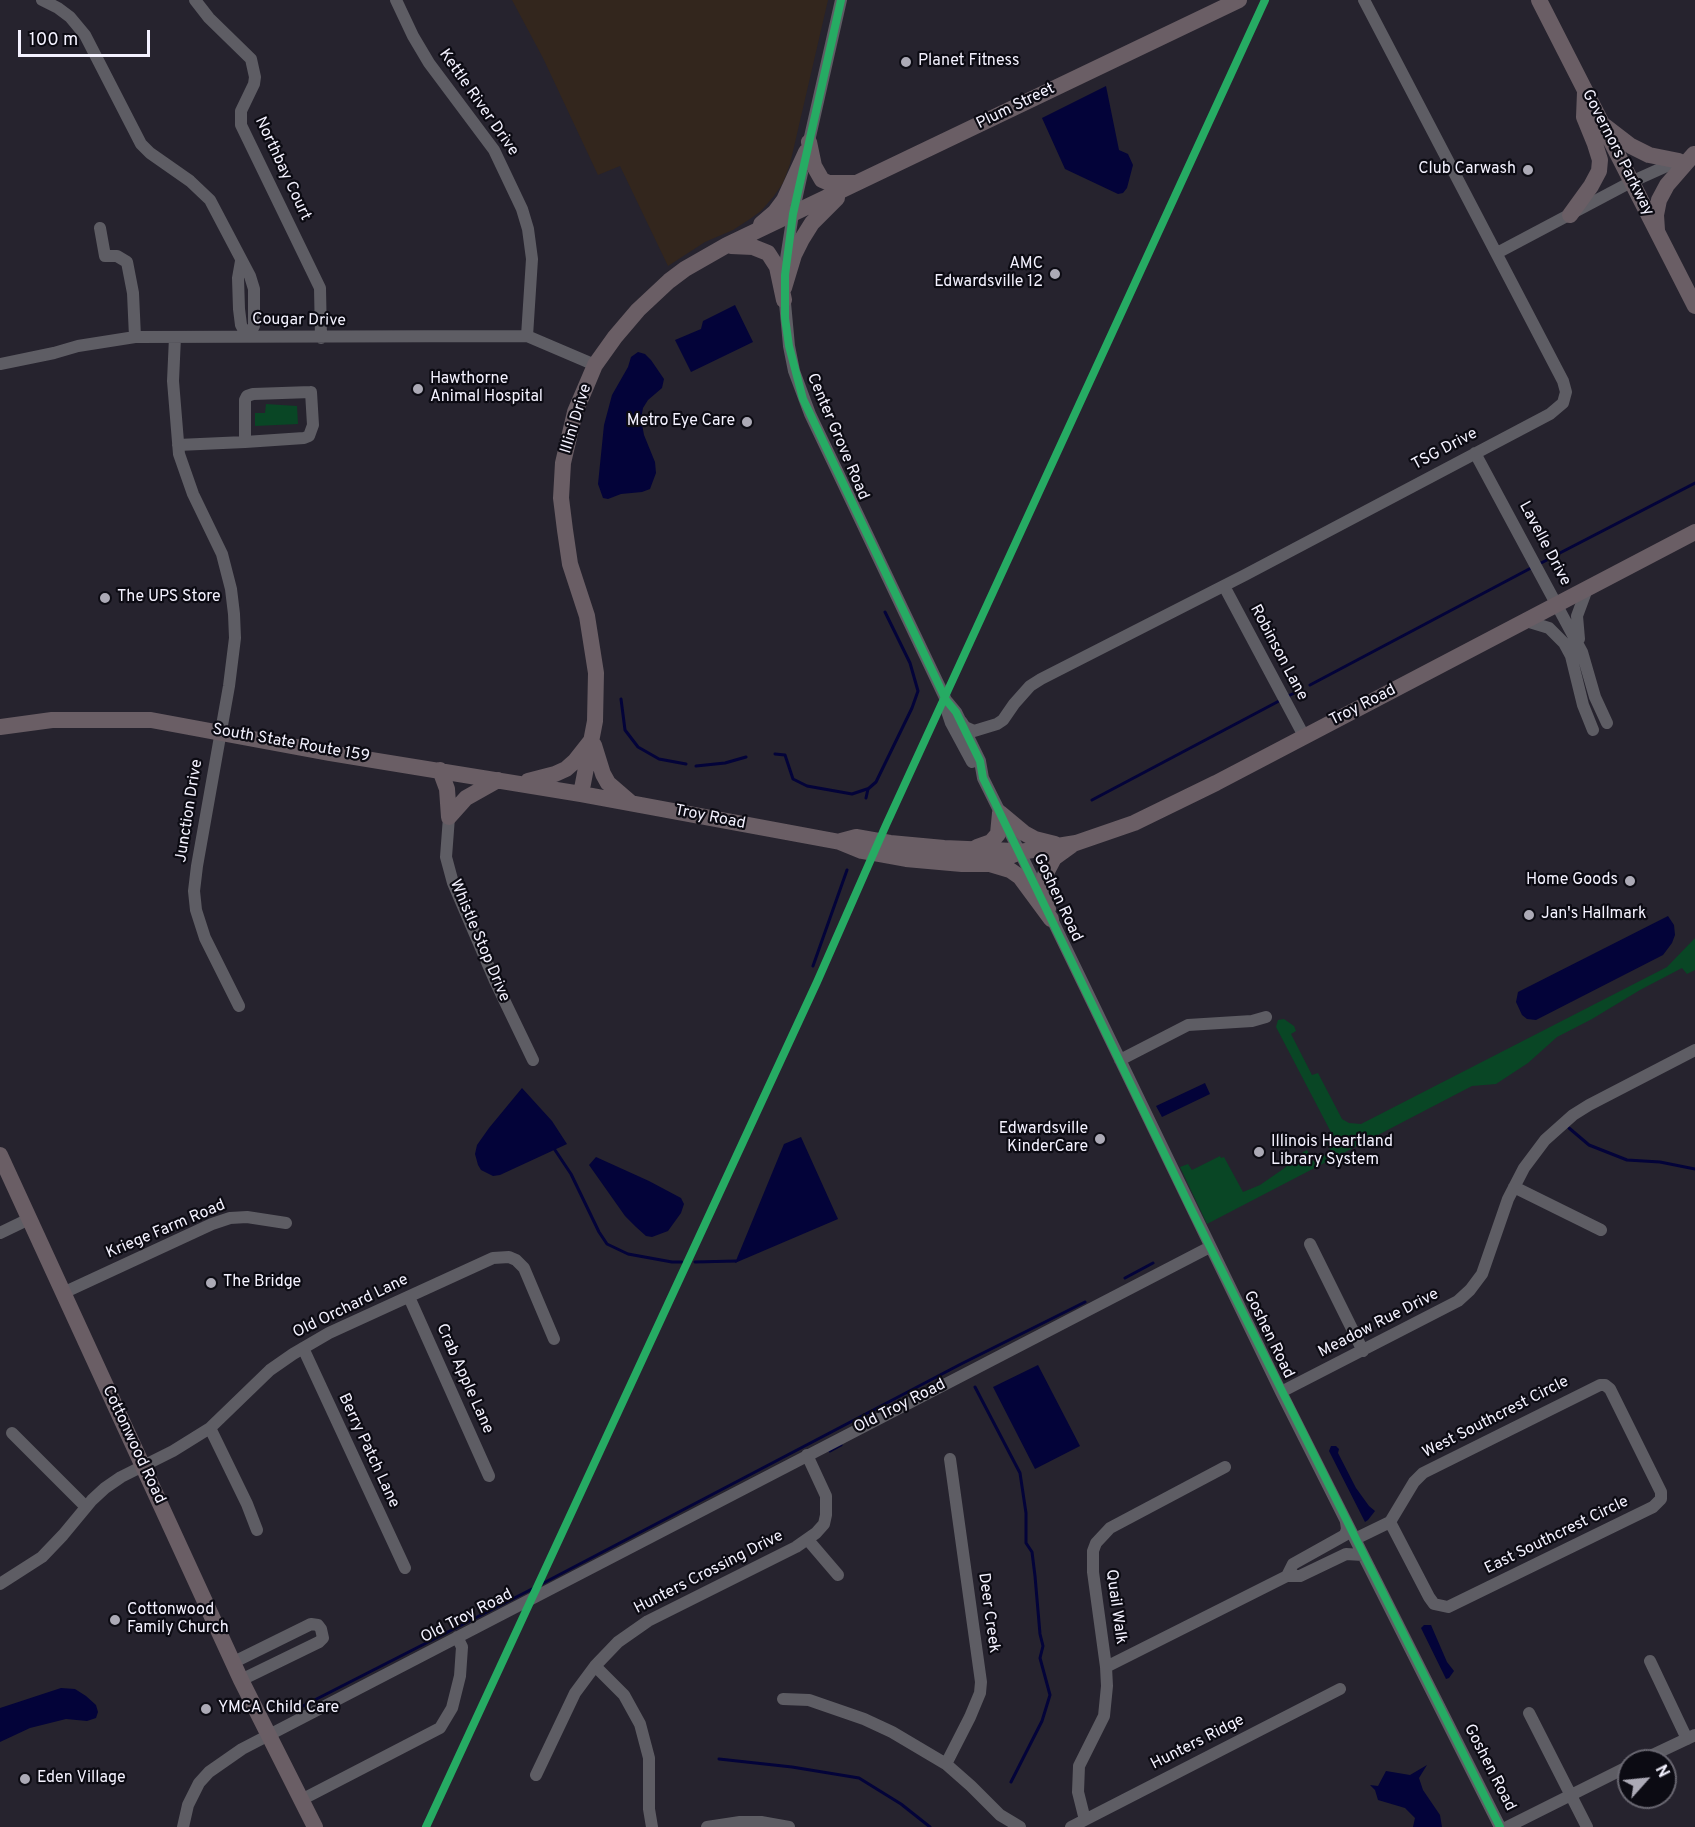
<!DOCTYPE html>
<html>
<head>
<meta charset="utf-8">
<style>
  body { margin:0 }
  #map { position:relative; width:1695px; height:1827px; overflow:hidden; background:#26232e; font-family:Overpass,sans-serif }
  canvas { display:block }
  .north { position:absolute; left:1617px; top:1749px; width:60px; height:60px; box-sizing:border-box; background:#0c0b13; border:2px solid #696771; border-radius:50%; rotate:63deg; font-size:16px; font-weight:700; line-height:24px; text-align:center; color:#f4f2ff }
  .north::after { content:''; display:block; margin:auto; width:21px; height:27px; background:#acaab6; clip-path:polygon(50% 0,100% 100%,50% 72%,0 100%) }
  .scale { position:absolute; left:18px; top:30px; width:132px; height:27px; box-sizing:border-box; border:3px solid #f4f2ff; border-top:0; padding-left:8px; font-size:18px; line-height:21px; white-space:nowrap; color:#f4f2ff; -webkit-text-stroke:4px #0c0b13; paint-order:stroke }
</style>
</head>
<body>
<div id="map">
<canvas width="1695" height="1827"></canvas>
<div class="north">N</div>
<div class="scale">100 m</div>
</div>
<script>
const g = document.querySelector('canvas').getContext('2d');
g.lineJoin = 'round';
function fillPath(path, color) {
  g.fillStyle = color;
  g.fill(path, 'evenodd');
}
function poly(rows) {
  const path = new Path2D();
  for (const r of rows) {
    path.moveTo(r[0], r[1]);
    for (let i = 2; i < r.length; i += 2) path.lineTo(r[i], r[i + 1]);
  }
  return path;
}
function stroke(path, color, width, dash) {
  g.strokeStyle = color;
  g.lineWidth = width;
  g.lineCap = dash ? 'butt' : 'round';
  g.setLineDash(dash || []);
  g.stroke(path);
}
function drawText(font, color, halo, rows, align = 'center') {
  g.font = font + ' Overpass,sans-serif';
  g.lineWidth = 4.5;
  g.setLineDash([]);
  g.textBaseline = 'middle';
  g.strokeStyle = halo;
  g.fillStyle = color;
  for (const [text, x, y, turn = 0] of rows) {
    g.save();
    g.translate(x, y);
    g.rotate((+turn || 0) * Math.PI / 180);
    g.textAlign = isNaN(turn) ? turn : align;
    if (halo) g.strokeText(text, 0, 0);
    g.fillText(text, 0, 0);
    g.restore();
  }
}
const industrial = poly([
  [512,0,828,0,790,164,783,183,774,196,761,211,750,219,733,230,705,242,668,266,620,166,598,175,543,58]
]);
const green = poly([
  [266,404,297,406,298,424,255,426,255,413,265,413],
  [1695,938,1695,970,1687,974,1682,968,1640,990,1592,1019,1557,1037,1528,1063,1496,1084,1472,1086,1207,1224,1180,1167,1188,1164,1192,1170,1220,1156,1221,1158,1224,1157,1243,1192,1260,1185,1286,1167,1285,1162,1307,1150,1313,1161,1331,1152,1326,1142,1334,1138,1276,1027,1278,1020,1284,1019,1294,1026,1296,1031,1291,1034,1312,1075,1318,1073,1342,1119,1349,1123,1361,1124,1667,967]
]);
const water = poly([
  [1106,86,1119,150,1128,154,1133,165,1127,188,1123,193,1118,194,1065,169,1042,118],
  [735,305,753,342,691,372,675,340,701,329,703,321],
  [638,352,645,354,651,360,664,379,662,388,648,400,643,408,641,419,644,435,655,462,656,473,650,489,642,492,621,494,608,499,603,498,598,484,604,425,612,395,628,367,631,357],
  [1668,916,1674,925,1675,935,1672,943,1663,955,1536,1020,1527,1019,1522,1015,1516,1002,1518,992],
  [1205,1083,1210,1094,1162,1117,1156,1106],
  [522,1088,552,1121,567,1144,500,1175,493,1176,481,1170,478,1165,475,1154,477,1145,489,1128],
  [801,1137,838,1219,735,1263,784,1144],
  [596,1157,649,1181,681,1198,684,1204,681,1213,668,1231,652,1237,646,1236,636,1227,625,1216,589,1165],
  [1038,1365,1080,1446,1035,1469,993,1387],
  [1331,1446,1336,1446,1339,1449,1338,1453,1356,1488,1369,1506,1375,1511,1368,1520,1365,1522,1329,1451],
  [1424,1625,1431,1625,1447,1662,1454,1671,1449,1678,1446,1679,1421,1628],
  [61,1688,75,1689,86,1696,96,1705,98,1712,96,1718,87,1721,66,1719,30,1728,0,1742,0,1708],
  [1427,1765,1419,1778,1423,1790,1440,1815,1442,1827,1413,1827,1415,1818,1405,1808,1378,1800,1375,1790,1370,1785,1378,1786,1386,1771,1410,1775]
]);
const stream = poly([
  [1556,555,1695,483],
  [1541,563,1547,560],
  [1310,685,1531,568],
  [1288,696,1301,690],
  [621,699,625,730,638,747,659,759,686,764],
  [775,754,785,755,793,779,807,786,852,794,867,789],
  [696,766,725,763,746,757],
  [866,798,868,789,876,782,912,708,918,691,910,663,885,612],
  [1092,800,1279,701],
  [813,966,847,870],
  [1569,1128,1589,1145,1627,1160,1660,1162,1695,1169],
  [555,1150,571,1174,599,1232,607,1244,628,1254,672,1262,682,1262],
  [695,1262,736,1261],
  [1125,1278,1153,1263],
  [975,1387,1020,1473,1026,1513,1026,1543,1032,1552,1035,1576,1040,1634,1043,1646,1040,1658,1050,1695,1042,1721,1011,1782],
  [830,1451,841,1445],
  [297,1709,532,1589,961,1364,1085,1302],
  [719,1759,792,1767,859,1778,901,1804,930,1827]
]);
const minor = poly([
  [42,0,58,8,70,17,85,35,141,144,150,153,190,181,210,200,250,276,254,289,254,326,247,336,241,325,239,309,238,278,241,261],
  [195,0,209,18,251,59,255,77,254,84,241,111,241,125,320,288,321,338],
  [396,0,413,36,429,63,494,150,522,209,528,229,532,259,527,336],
  [807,150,841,0],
  [100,228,105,256,117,256,127,262,133,293,135,337],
  [1497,253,1631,182,1680,160],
  [785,265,793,214,802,173],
  [784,292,789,346,794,371,810,414,946,700,956,712,980,761,983,778,1041,895],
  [175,337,173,381,179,454,193,494,222,554,231,589,234,614,235,638,229,686,197,866,194,891,196,910,205,938,239,1006],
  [0,364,54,353,78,346,135,337,527,336,595,365],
  [311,392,313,425,309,436,304,438,245,442,245,400,247,396,253,394,311,392],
  [178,445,245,442],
  [1475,453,1582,652,1595,697,1607,723],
  [1224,586,1304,736],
  [1526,621,1549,628,1564,643,1571,656,1583,705,1593,730],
  [1579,639,1577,616,1587,589],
  [946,708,951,723,972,762],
  [961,721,965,727,974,731,997,724,1003,720,1014,704,1030,686,1041,679,1245,575,1550,414,1563,403,1566,392,1563,381,1364,0],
  [449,817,446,857,453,883,495,981,533,1060],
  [1048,911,1281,1392,1500,1827],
  [1120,1060,1188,1025,1252,1021,1266,1017],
  [1514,1187,1601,1230],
  [0,1233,29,1219],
  [1310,1244,1363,1351],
  [63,1293,212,1224,230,1218,247,1217,286,1223],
  [409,1297,489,1476],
  [303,1348,405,1568],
  [1281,1392,1458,1301,1470,1290,1482,1274,1508,1199,1524,1168,1545,1140,1573,1115,1589,1105,1695,1050],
  [210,1428,247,1504,257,1530],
  [12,1433,86,1507],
  [1355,1539,1390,1522,1414,1482,1423,1473,1600,1385,1605,1385,1610,1389,1661,1492,1661,1499,1653,1507,1448,1607,1434,1604,1429,1597,1390,1522],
  [808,1540,838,1575],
  [1287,1576,1293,1564,1345,1535,1347,1529,1346,1522],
  [0,1584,42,1557,63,1535,92,1500,105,1488,121,1477,173,1451,210,1428,270,1370,293,1354,329,1333,493,1258,509,1257,516,1260,524,1268,554,1339],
  [1650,1661,1687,1739],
  [234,1662,311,1624,318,1625,321,1629,323,1638,319,1642,241,1680],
  [595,1666,624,1695,640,1724,649,1758,649,1809,652,1827],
  [1106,1667,1287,1576,1300,1576,1346,1554,1363,1555],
  [783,1699,809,1700,864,1719,892,1732,946,1764,971,1786,1000,1815,1020,1827],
  [1529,1713,1587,1827],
  [1640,1761,1695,1735],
  [946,1764,970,1717,980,1693,981,1682,950,1459],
  [536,1775,575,1693,595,1666,618,1642,648,1621,796,1547,816,1533,824,1524,826,1515,826,1496,807,1455],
  [301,1800,440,1728,452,1708,460,1676,462,1647,457,1637],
  [1085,1820,1078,1792,1079,1766,1104,1716,1107,1686,1106,1667,1093,1572,1093,1551,1096,1543,1110,1528,1225,1467],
  [183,1827,188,1805,199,1783,209,1772,242,1749,1210,1247],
  [707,1827,740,1822,761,1822,789,1827],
  [1071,1827,1340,1689],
  [1507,1827,1629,1766]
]);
const major = poly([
  [1539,0,1695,306],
  [1605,126,1631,146,1649,155,1679,161],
  [809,142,814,166,822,180,829,183,854,183],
  [1570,215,1591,186,1599,171,1600,160,1595,144,1584,117,1585,92],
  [761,224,775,212,784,200,806,152],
  [1657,230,1656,215,1659,200,1667,185,1694,154],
  [731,246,753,247,768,253,777,267,784,300],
  [784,288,794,255,802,239,812,223,837,198],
  [0,727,52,720,151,720,329,753,581,794,840,842,862,851,906,859,962,864,990,864,1020,852,1076,843,1134,823,1216,783,1695,532],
  [594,745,603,774,608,783,630,802],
  [440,770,447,789,449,817],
  [528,781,555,774,566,769,575,761,590,742],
  [581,794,595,721,596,673,587,616,570,564,565,530,561,498,563,463,575,412,587,384,595,365,615,337,638,310,669,281,685,269,727,245,1239,0],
  [1000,813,1024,833,1035,839,1055,844],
  [449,817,466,798,498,780],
  [841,841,856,837,890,843,944,848,1014,851],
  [977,847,991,842,998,834,1000,813],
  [990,864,1010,870,1020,877,1051,919],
  [1048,909,1043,882,1045,875,1054,858,1072,845],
  [0,1155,241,1680,315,1827]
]);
const cycleway = poly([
  [841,0,793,214,785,275,785,318,789,346,803,399,946,700,956,712,980,761,983,778,1191,1209,1500,1827],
  [426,1827,817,982,886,825,1265,0]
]);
const markers = [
  [906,62,6,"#acaab6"],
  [1528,170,6,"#acaab6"],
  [1055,274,6,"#acaab6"],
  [418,389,6,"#acaab6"],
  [747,422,6,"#acaab6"],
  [105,598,6,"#acaab6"],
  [1630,881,6,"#acaab6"],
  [1529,915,6,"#acaab6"],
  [1100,1139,6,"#acaab6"],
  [1259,1152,6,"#acaab6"],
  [211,1283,6,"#acaab6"],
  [115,1620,6,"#acaab6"],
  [206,1709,6,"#acaab6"],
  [25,1779,6,"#acaab6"]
];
const poiNames = [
  ["Planet Fitness",918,62],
  ["Club Carwash",1516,170,"right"],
  ["AMC",1043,265,"right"],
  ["Edwardsville 12",1043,283,"right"],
  ["Hawthorne",430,380],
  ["Animal Hospital",430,398],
  ["Metro Eye Care",735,422,"right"],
  ["The UPS Store",117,598],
  ["Home Goods",1618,881,"right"],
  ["Jan's Hallmark",1541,915],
  ["Edwardsville",1088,1130,"right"],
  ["KinderCare",1088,1148,"right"],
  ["Illinois Heartland",1271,1143],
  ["Library System",1271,1161],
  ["The Bridge",223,1283],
  ["Cottonwood",127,1611],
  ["Family Church",127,1629],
  ["YMCA Child Care",218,1709],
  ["Eden Village",37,1779]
];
const streetNames = [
  ["Kettle River Drive",478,103,55],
  ["Plum Street",1016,107,-26],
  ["Governors Parkway",1617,153,63],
  ["Northbay Court",282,169,65],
  ["Cougar Drive",299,321,1],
  ["Illini Drive",577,419,-73],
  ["Center Grove Road",837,437,67],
  ["TSG Drive",1445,450,-28],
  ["Lavelle Drive",1544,544,62],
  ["Robinson Lane",1278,653,62],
  ["Troy Road",1363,706,-27],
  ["South State Route 159",291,744,10],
  ["Junction Drive",190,811,-81],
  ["Troy Road",710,818,11],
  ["Goshen Road",1057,898,65],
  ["Whistle Stop Drive",479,941,67],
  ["Kriege Farm Road",166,1230,-23],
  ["Old Orchard Lane",351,1307,-26],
  ["Meadow Rue Drive",1379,1324,-27],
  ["Goshen Road",1268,1335,64],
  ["Crab Apple Lane",464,1379,66],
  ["Old Troy Road",900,1407,-27],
  ["West Southcrest Circle",1496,1418,-27],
  ["Cottonwood Road",133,1445,65],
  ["Berry Patch Lane",368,1451,65],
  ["East Southcrest Circle",1557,1536,-26],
  ["Hunters Crossing Drive",709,1573,-27],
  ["Quail Walk",1115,1607,82],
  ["Deer Creek",988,1613,82],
  ["Old Troy Road",467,1617,-27],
  ["Hunters Ridge",1198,1743,-27],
  ["Goshen Road",1489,1768,63]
];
fillPath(industrial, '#33261d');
fillPath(green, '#094625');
fillPath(water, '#030339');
stroke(stream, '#030339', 3);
stroke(minor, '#5e5d64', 12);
stroke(major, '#6a5e65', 16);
stroke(cycleway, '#26ab63', 8);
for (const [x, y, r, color] of markers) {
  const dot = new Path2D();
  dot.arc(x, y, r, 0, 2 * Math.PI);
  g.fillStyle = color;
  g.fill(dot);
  stroke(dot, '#0c0b13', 2);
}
drawText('16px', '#f4f2ff', '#0c0b13', poiNames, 'left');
drawText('16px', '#f4f2ff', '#0c0b13', streetNames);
</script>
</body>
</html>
